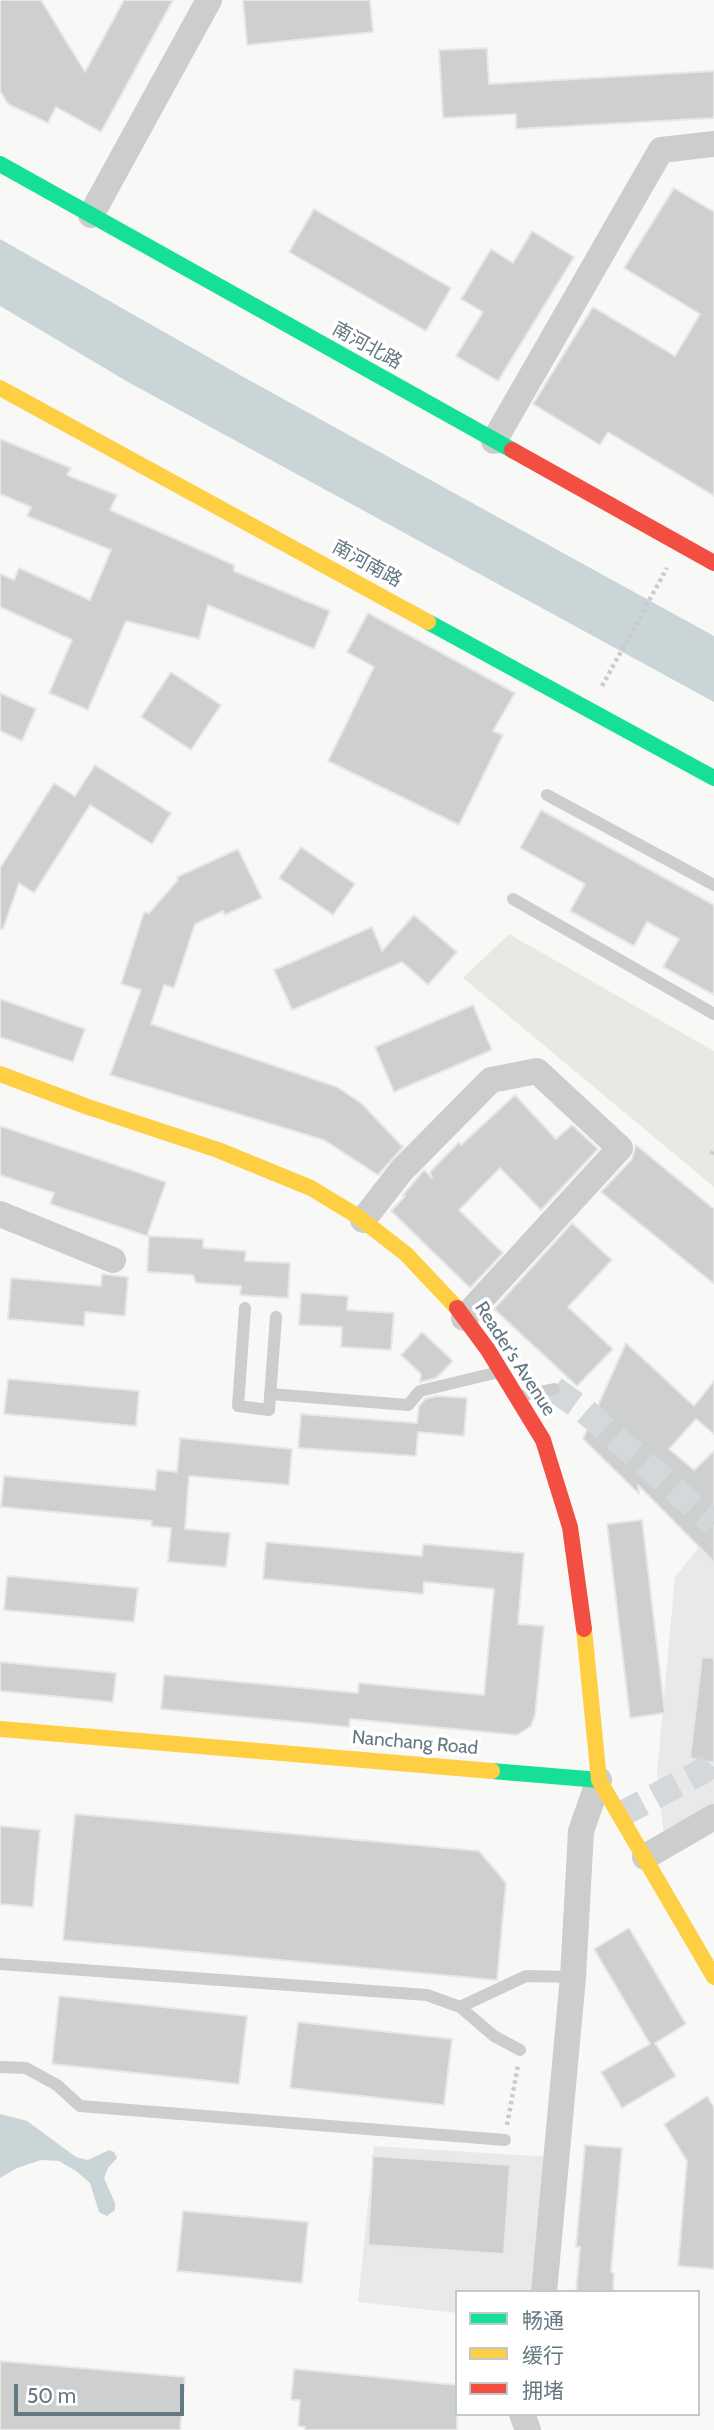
<!DOCTYPE html>
<html>
<head>
<meta charset="utf-8">
<style>
  body { margin:0 }
  #map { position:relative; width:714px; height:2430px; overflow:hidden; background:#f8f8f7; font-family:Cabin,"Noto Sans SC",sans-serif }
  canvas { display:block }
  .legend { position:absolute; left:455px; top:2290px; width:245px; height:126px; box-sizing:border-box; background:#fff; border:2px solid #c1c9cd; margin:0; padding:9px 12px; list-style:none; font-size:21px; color:#637881 }
  .legend li { display:flex; align-items:center; gap:14px; height:35px }
  .legend b { width:35px; border:2px solid #c1c9cd }
  .scale { position:absolute; left:14px; top:2384px; width:170px; height:32px; box-sizing:border-box; border:4px solid #637881; border-top:0; padding-left:9px; font-size:21px; line-height:24px; white-space:nowrap; color:#637881; -webkit-text-stroke:5px #fff; paint-order:stroke }
</style>
</head>
<body>
<div id="map">
<canvas width="714" height="2430"></canvas>
<ul class="legend">
<li><b style="height:9px;background:#16e098"></b>畅通</li>
<li><b style="height:9px;background:#ffcf43"></b>缓行</li>
<li><b style="height:9px;background:#f24e42"></b>拥堵</li>
</ul>
<div class="scale">50 m</div>
</div>
<script>
const g = document.querySelector('canvas').getContext('2d');
g.lineJoin = 'round';
function fillPath(path, color) {
  g.fillStyle = color;
  g.fill(path, 'evenodd');
}
function poly(rows) {
  const path = new Path2D();
  for (const r of rows) {
    path.moveTo(r[0], r[1]);
    for (let i = 2; i < r.length; i += 2) path.lineTo(r[i], r[i + 1]);
  }
  return path;
}
function stroke(path, color, width, dash) {
  g.strokeStyle = color;
  g.lineWidth = width;
  g.lineCap = dash ? 'butt' : 'round';
  g.setLineDash(dash || []);
  g.stroke(path);
}
function drawText(font, color, halo, rows, align = 'center') {
  g.font = font + ' Cabin,"Noto Sans SC",sans-serif';
  g.lineWidth = 7;
  g.setLineDash([]);
  g.textBaseline = 'middle';
  g.strokeStyle = halo;
  g.fillStyle = color;
  for (const [text, x, y, turn = 0] of rows) {
    g.save();
    g.translate(x, y);
    g.rotate((+turn || 0) * Math.PI / 180);
    g.textAlign = isNaN(turn) ? turn : align;
    if (halo) g.strokeText(text, 0, 0);
    g.fillText(text, 0, 0);
    g.restore();
  }
}
const built = poly([
  [714,1528,714,1827,666,1855,657,1773,675,1577],
  [374,2146,550,2157,536,2292,457,2292,457,2313,358,2302]
]);
const green = poly([
  [509,934,714,1051,714,1187,463,978]
]);
const water = poly([
  [0,239,247,379,714,636,714,702,128,382,0,306],
  [0,2114,27,2121,76,2157,88,2160,109,2150,114,2152,117,2158,108,2168,104,2178,115,2203,115,2210,107,2216,99,2212,90,2183,76,2171,59,2161,41,2160,17,2168,0,2178]
]);
const building = poly([
  [0,0,41,0,85,72,124,0,173,0,101,132,56,107,48,123,8,104,0,91,0,0],
  [243,0,370,0,373,32,247,45,243,0],
  [487,48,489,84,714,71,714,118,516,129,516,114,443,118,439,50,487,48],
  [674,188,714,212,714,496,608,432,600,445,533,404,593,307,675,356,700,314,624,268,674,188],
  [314,209,451,288,426,331,289,252,314,209],
  [532,231,574,257,498,381,456,356,483,312,461,299,491,249,513,263,532,231],
  [0,439,71,468,67,475,117,495,110,510,234,565,234,571,330,611,314,649,208,605,199,639,126,621,88,710,49,693,72,640,0,607,0,574,14,580,19,568,90,600,111,550,27,516,31,507,0,494,0,439],
  [368,613,515,693,493,731,503,735,459,825,328,761,374,667,347,652,368,613],
  [171,672,221,705,191,750,141,717,171,672],
  [0,693,36,709,22,741,0,731,0,693],
  [95,765,171,813,152,844,90,805,34,893,19,883,3,929,0,929,0,868,54,783,75,796,95,765],
  [541,810,714,905,714,995,663,967,679,939,647,922,634,946,570,911,585,884,520,848,541,810],
  [301,847,355,884,333,915,279,878,301,847],
  [238,849,262,898,225,915,223,911,195,924,174,988,164,985,151,1024,337,1087,361,1103,403,1147,378,1175,324,1140,110,1075,141,990,121,984,144,912,149,913,178,880,177,877,238,849],
  [414,915,457,952,428,985,402,962,292,1010,274,970,372,927,382,951,414,915],
  [0,999,85,1029,73,1062,0,1037,0,999],
  [473,1005,492,1050,394,1092,375,1047,473,1005],
  [515,1095,556,1139,572,1125,598,1149,541,1210,500,1168,459,1210,503,1253,470,1288,391,1211,405,1196,403,1195,424,1170,432,1178,430,1172,459,1142,461,1145,515,1095],
  [0,1126,166,1182,147,1236,50,1204,54,1193,0,1175,0,1126],
  [636,1145,714,1209,714,1284,601,1192,632,1159,636,1145],
  [572,1223,612,1260,568,1307,613,1349,577,1386,494,1309,572,1223],
  [149,1236,203,1239,203,1248,246,1251,245,1261,290,1263,288,1298,240,1295,241,1286,196,1283,193,1275,147,1272,149,1236],
  [102,1274,128,1277,125,1316,85,1312,84,1326,8,1319,11,1278,101,1286,102,1274],
  [301,1293,348,1296,347,1310,394,1313,391,1350,341,1347,342,1327,299,1325,301,1293],
  [422,1332,453,1361,436,1378,420,1382,421,1374,401,1355,422,1332],
  [626,1343,694,1406,714,1381,714,1434,696,1419,669,1449,694,1470,714,1451,714,1562,638,1485,639,1494,583,1439,626,1343],
  [8,1379,139,1391,136,1426,4,1414,8,1379],
  [436,1396,467,1398,464,1436,418,1432,416,1456,298,1448,301,1414,417,1423,419,1406,425,1399,436,1396],
  [180,1438,292,1449,289,1485,189,1476,185,1529,230,1533,226,1567,168,1562,171,1528,151,1526,152,1521,1,1507,4,1476,155,1490,157,1470,177,1472,180,1438],
  [642,1520,665,1713,630,1718,607,1524,642,1520],
  [266,1542,422,1556,423,1544,524,1553,518,1624,544,1626,535,1715,531,1726,517,1735,350,1719,349,1727,161,1709,164,1675,358,1693,359,1683,484,1695,494,1589,424,1582,423,1594,263,1579,266,1542],
  [7,1576,138,1588,134,1622,4,1610,7,1576],
  [702,1657,714,1658,714,1763,690,1758,702,1657],
  [0,1662,116,1673,113,1702,0,1691,0,1662],
  [75,1814,479,1851,506,1883,497,1980,63,1940,75,1814],
  [0,1826,40,1830,33,1907,0,1904,0,1826],
  [629,1928,686,2024,655,2043,676,2076,622,2108,601,2072,650,2044,594,1949,629,1928],
  [59,1996,247,2016,239,2084,52,2064,59,1996],
  [298,2022,452,2039,444,2105,290,2088,298,2022],
  [707,2096,714,2107,714,2269,678,2266,687,2161,664,2124,707,2096],
  [585,2145,622,2148,611,2272,614,2273,613,2292,576,2292,580,2247,576,2247,585,2145],
  [373,2156,510,2165,504,2254,368,2245,373,2156],
  [183,2211,308,2222,302,2283,177,2271,183,2211],
  [0,2361,185,2377,180,2430,0,2430,0,2361],
  [294,2369,457,2385,457,2430,305,2430,305,2427,298,2426,300,2400,291,2400,294,2369]
]);
const streetTunnel = poly([
  [554,1389,585,1411,714,1524],
  [620,1815,703,1771,714,1760]
]);
const path = poly([
  [602,686,667,568],
  [711,1154,714,1151],
  [507,2125,518,2065]
]);
const lane = poly([
  [547,795,714,885],
  [513,899,714,1014],
  [245,1308,238,1406,269,1410,276,1317],
  [270,1394,408,1405,420,1391,499,1372],
  [521,1396,554,1389],
  [0,1964,427,1995,460,2007,494,2036,520,2050],
  [460,2007,526,1976,573,1977],
  [0,2067,26,2068,57,2085,80,2106,505,2140]
]);
const street = poly([
  [91,215,209,0],
  [494,441,661,150,714,144],
  [0,1214,113,1260],
  [363,1220,402,1170,491,1080,537,1071,620,1148,464,1318],
  [645,1857,714,1817],
  [544,2292,573,1977,581,1831,599,1780],
  [522,2414,528,2430]
]);
const fast = poly([
  [0,164,512,450],
  [428,622,714,778],
  [492,1771,599,1780]
]);
const slow = poly([
  [0,388,428,622],
  [0,1074,88,1107,218,1150,311,1188,357,1216,406,1254,457,1308],
  [584,1629,599,1780,714,1977],
  [0,1729,492,1771]
]);
const jam = poly([
  [512,450,714,563],
  [457,1308,488,1350,543,1440,570,1527,584,1629]
]);
const streetNames = [
  ["南河北路",367,346,29],
  ["南河南路",367,564,29],
  ["Reader's Avenue",515,1359,57],
  ["Nanchang Road",415,1743,5]
];
fillPath(built, '#e8e9e8');
fillPath(green, '#e7eae4');
fillPath(water, '#cad5d7');
fillPath(building, '#ced0d0');
stroke(building, '#e7e7e6', 2);
stroke(streetTunnel, '#d3d8da', 26, [26, 13]);
stroke(path, '#c9cbcc', 4.5, [3.5, 3.5]);
stroke(lane, '#cccece', 12);
stroke(street, '#cccece', 26);
stroke(fast, '#16e098', 16);
stroke(slow, '#ffcf43', 16);
stroke(jam, '#f24e42', 16);
drawText('19px', '#637881', '#fff', streetNames);
</script>
</body>
</html>
